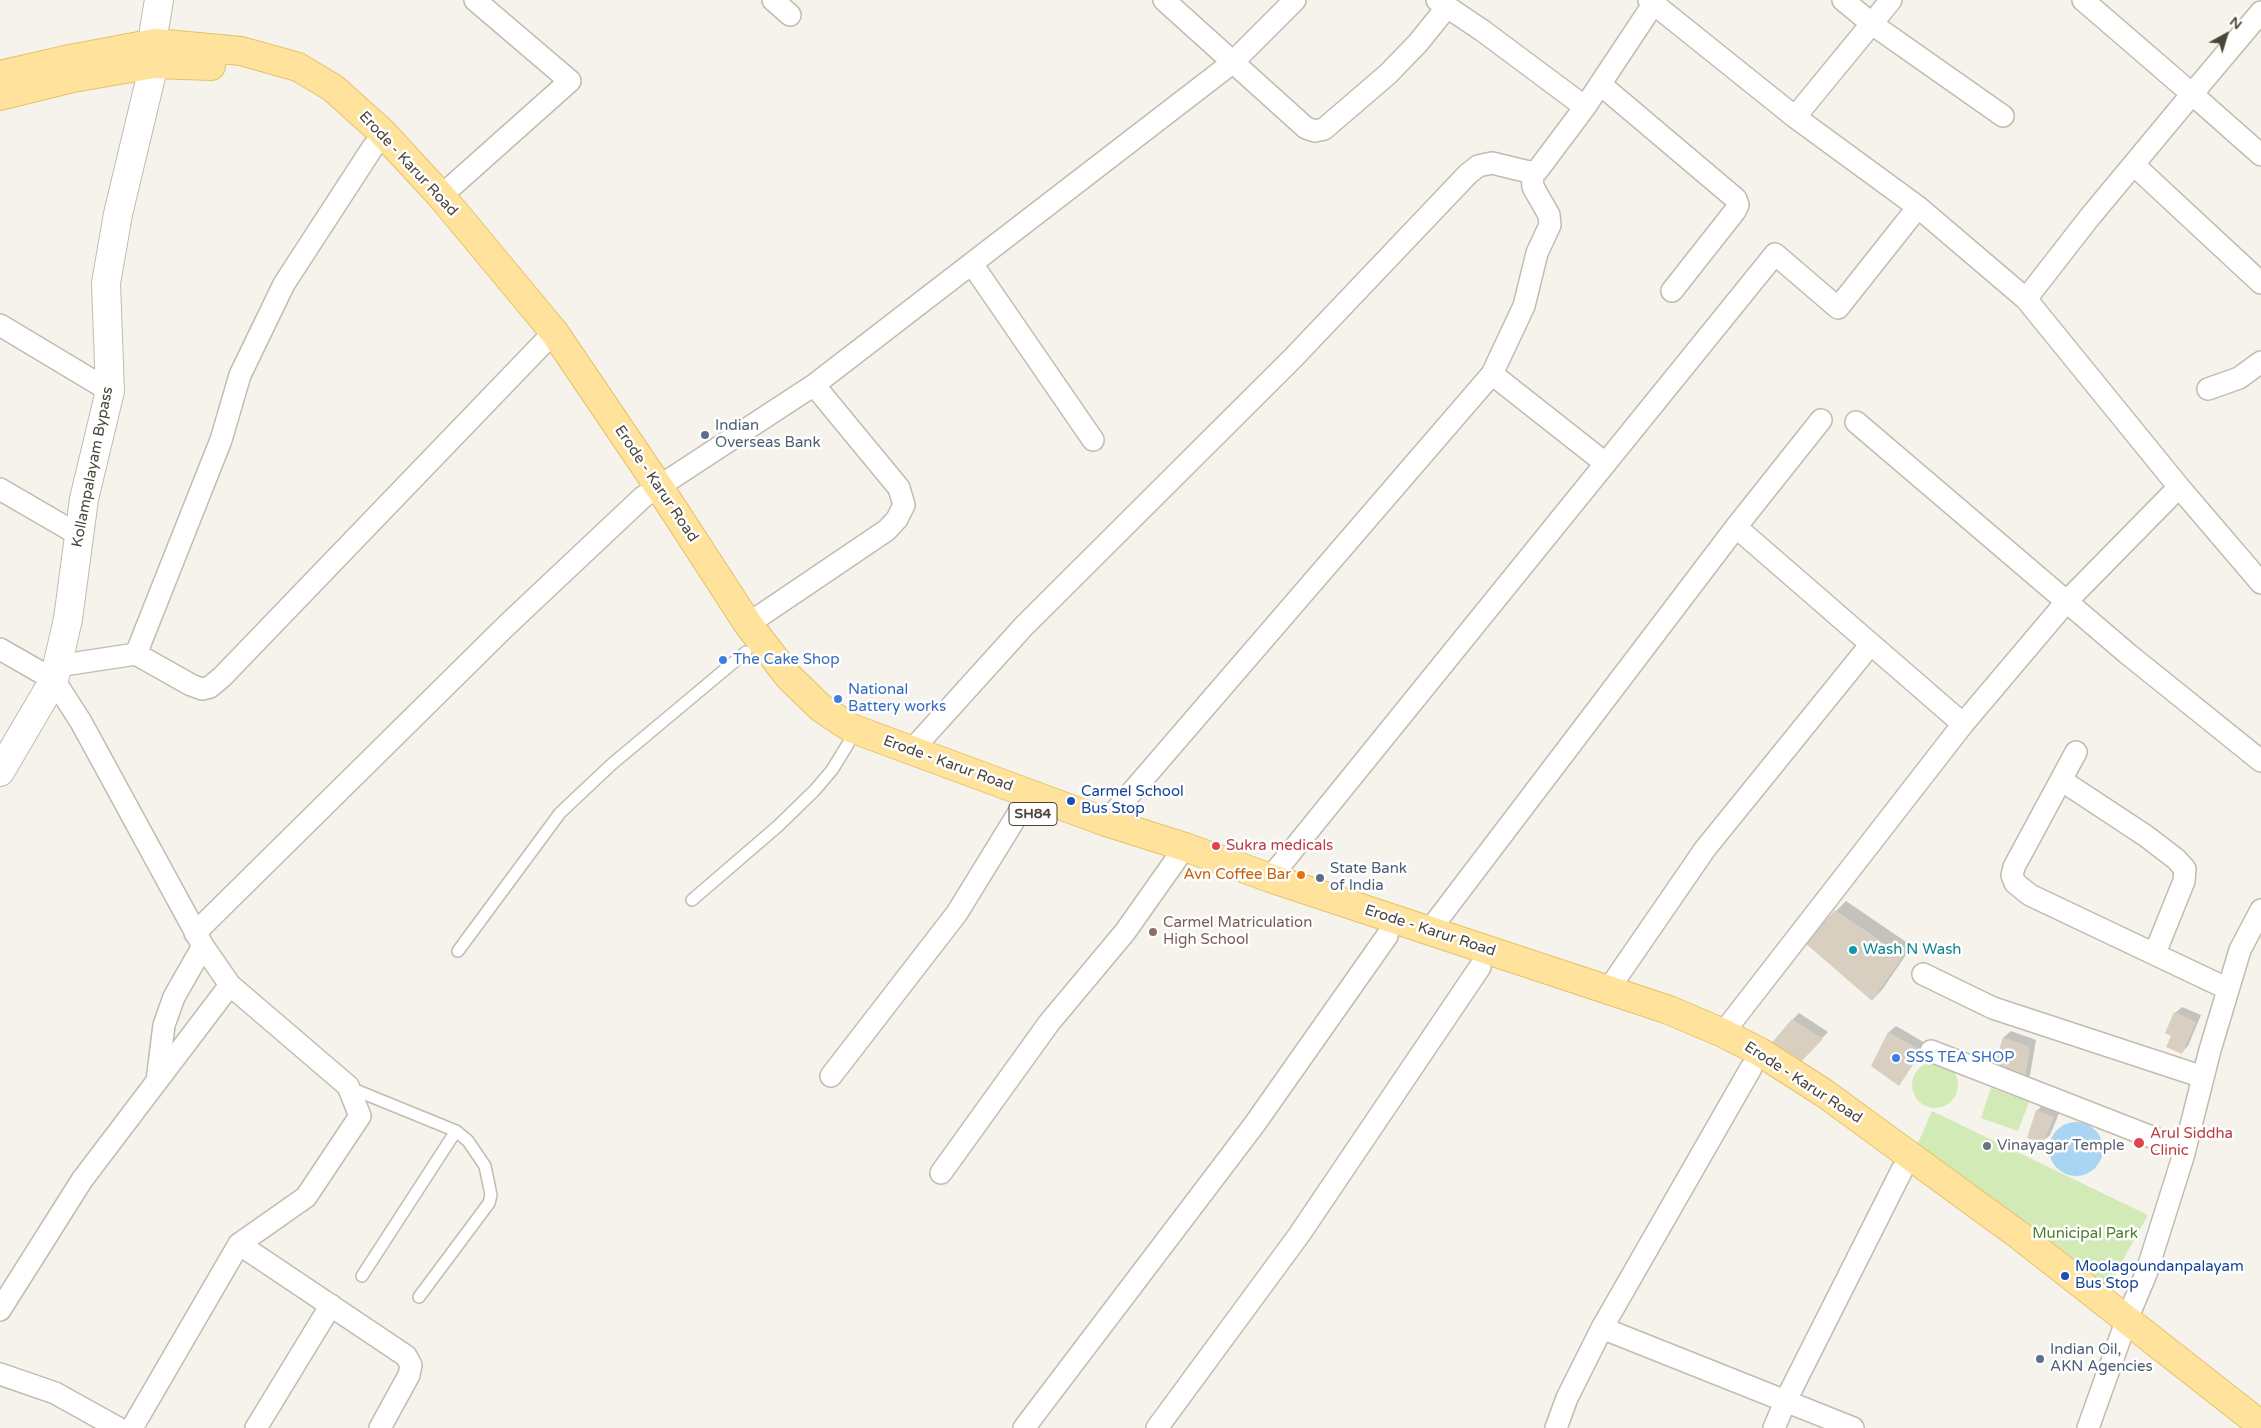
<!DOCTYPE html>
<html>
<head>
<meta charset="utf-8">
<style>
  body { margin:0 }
  #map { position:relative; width:2261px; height:1428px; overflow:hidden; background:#f6f3ec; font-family:"Varela Round",sans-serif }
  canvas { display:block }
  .north { position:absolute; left:2201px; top:10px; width:50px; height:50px; -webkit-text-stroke:4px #fff; paint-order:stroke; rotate:39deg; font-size:14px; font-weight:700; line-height:20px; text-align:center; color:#4b4439 }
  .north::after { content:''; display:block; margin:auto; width:18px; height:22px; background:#4b4439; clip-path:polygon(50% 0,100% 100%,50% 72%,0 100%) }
</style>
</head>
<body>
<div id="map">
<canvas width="2261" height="1428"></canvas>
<div class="north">N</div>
</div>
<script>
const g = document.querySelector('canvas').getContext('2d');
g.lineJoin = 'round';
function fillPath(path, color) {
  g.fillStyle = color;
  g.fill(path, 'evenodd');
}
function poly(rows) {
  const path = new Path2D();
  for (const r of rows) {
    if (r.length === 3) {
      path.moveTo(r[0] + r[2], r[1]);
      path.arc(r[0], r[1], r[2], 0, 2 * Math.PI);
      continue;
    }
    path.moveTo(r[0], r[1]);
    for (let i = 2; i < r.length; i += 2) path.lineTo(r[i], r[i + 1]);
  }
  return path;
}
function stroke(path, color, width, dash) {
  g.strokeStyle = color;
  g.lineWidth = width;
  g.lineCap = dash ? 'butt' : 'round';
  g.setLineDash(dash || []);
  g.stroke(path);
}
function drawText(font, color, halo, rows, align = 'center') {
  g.font = font + ' "Varela Round",sans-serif';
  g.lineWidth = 5;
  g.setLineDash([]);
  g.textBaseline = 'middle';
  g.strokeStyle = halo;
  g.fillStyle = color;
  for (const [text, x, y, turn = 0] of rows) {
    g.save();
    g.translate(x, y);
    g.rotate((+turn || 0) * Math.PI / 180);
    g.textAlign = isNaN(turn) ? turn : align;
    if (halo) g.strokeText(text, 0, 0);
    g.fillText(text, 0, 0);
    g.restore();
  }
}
const green = poly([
  [1935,1085,23],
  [1991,1088,2029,1102,2018,1131,1981,1118],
  [1932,1111,2148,1215,2101,1299,1908,1166]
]);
const water = poly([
  [2076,1149,27]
]);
const shadow = poly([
  [1846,901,1912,946,1882,990,1872,1000,1836,911],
  [2182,1007,2201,1015,2188,1046,2181,1053,2172,1035,2175,1013],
  [1799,1013,1828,1032,1796,1064,1793,1019],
  [1896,1026,1927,1044,1899,1084,1873,1065,1889,1032],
  [2011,1031,2036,1040,2030,1075,2024,1081,1995,1070,2004,1037],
  [2043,1104,2060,1111,2050,1135,2043,1141,2037,1111]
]);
const building = poly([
  [1835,910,1903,956,1872,1001,1805,943],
  [2174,1012,2196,1022,2182,1054,2166,1047,2171,1036,2165,1033],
  [1792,1019,1823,1039,1797,1066,1769,1046],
  [1888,1032,1922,1051,1899,1086,1871,1066],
  [2003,1037,2030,1047,2024,1083,1993,1071],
  [2036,1110,2054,1117,2043,1143,2027,1138]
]);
const service = poly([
  [692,900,778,826,815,790,832,770,848,744],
  [458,951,560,813,612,764,746,652],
  [348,1087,456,1131,468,1141,485,1166,491,1195,489,1203,419,1297],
  [362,1276,456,1131]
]);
const minor = poly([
  [773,0,790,15],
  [1164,0,1306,128,1315,131,1324,129,1388,74,1418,43,1447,7],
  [1437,0,1483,31,1585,107],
  [1649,0,1795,117,1918,207],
  [1843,0,1872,24,2003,116],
  [2261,12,2192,94,2261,155],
  [1600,84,1736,199,1738,205,1735,211,1672,291],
  [1795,117,1891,0],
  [2134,165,2261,283],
  [441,196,570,81,475,0],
  [972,264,1093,440],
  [2026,299,2089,218,2192,94,2083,0],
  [0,325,110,391],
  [1492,374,1524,306,1537,253,1550,225,1549,215,1533,187,1532,172],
  [2208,389,2239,378,2261,362],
  [1856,422,2128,654,2261,761],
  [0,489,79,535],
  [1736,527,1963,724],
  [748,624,887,530,897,519,904,505,899,488,814,385],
  [0,649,54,680,81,722,203,946,230,985,348,1086,360,1116,306,1197,239,1244,132,1428],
  [136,654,191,685,202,689,210,687,222,677,554,332],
  [57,666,136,654,221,440,240,375,284,284,373,147],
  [911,751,1024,626,1293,358,1468,174,1478,166,1492,163,1529,172,1537,171,1585,107,1656,0],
  [2076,752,2014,867,2012,875,2015,883,2030,895,2228,989],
  [2061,780,2146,836,2176,859,2185,869,2184,881,2155,953],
  [1106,822,1492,374,1605,463],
  [1270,878,1775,254,1838,308,1918,207,2026,299,2179,487,2261,583],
  [1429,931,1736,527,1821,420],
  [195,933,507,625,643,497,814,385,1232,63,1295,0],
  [1923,974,1993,1008,2203,1077],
  [1608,990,1705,849,1871,644],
  [1723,1033,1963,724,2067,601,2179,487],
  [1931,1051,2185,1150],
  [831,1076,957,913,1021,809],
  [157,1081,164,1025,174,997,203,946],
  [941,1173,1049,1023,1125,932,1185,847],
  [239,1244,406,1356,411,1365,409,1375,380,1428],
  [0,1310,82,1180,230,985],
  [1602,1328,1853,1428],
  [0,1374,55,1393,118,1428],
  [256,1428,331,1305],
  [1024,1428,1254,1125,1387,936],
  [1157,1428,1299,1235,1480,967],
  [1556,1428,1567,1398,1602,1328,1751,1068],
  [1774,1428,1786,1400,1902,1170],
  [2088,1428,2127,1319,2146,1274,2183,1157,2210,1050,2240,950,2261,910]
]);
const tertiary = poly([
  [0,772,54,680,68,619,84,499,110,391,106,283,118,214,154,64,154,30,159,0]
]);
const primary = poly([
  [0,75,65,60,155,43,241,51,298,67,333,88,382,132,441,196,554,332,659,487,748,624,789,677,821,708,851,728,1106,822,1185,847,1270,878,1669,1010,1723,1033,1760,1052,1824,1093,2020,1236,2261,1425],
  [0,96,73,78,154,64,211,66]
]);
const markers = [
  [705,435,5,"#5c6f8a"],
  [723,660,5,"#3f7fe0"],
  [838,699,5,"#3f7fe0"],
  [1071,801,5,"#1a4fb4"],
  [1216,846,5,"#e0444e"],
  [1301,875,5,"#e8710a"],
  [1320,878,5,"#5c6f8a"],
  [1153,932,5,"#8d6e63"],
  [1853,950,5,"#0f9aa8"],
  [1896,1058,5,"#3f7fe0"],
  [2139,1143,6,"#e0444e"],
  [1987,1146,5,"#6b7280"],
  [2065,1276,5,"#1a4fb4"],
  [2040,1359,5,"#5c6f8a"]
];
const shields = [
  [1033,814,48]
];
const shieldNames = [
  ["SH84",1033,814]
];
const streetNames = [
  ["Erode - Karur Road",408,164,47],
  ["Kollampalayam Bypass",93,467,-79],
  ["Erode - Karur Road",656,484,56],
  ["Erode - Karur Road",948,764,20],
  ["Erode - Karur Road",1430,931,18],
  ["Erode - Karur Road",1803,1083,33]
];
const serviceNames = [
  ["Indian",715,426],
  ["Overseas Bank",715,443],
  ["State Bank",1330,869],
  ["of India",1330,886],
  ["Indian Oil,",2050,1350],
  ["AKN Agencies",2050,1367]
];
const shopNames = [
  ["The Cake Shop",733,660],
  ["National",848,690],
  ["Battery works",848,707],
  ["SSS TEA SHOP",1906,1058]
];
const transitNames = [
  ["Carmel School",1081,792],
  ["Bus Stop",1081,809],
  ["Moolagoundanpalayam",2075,1267],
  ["Bus Stop",2075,1284]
];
const healthNames = [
  ["Sukra medicals",1226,846],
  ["Arul Siddha",2150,1134],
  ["Clinic",2150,1151]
];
const foodNames = [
  ["Avn Coffee Bar",1291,875]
];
const educationNames = [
  ["Carmel Matriculation",1163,923],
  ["High School",1163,940]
];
const cultureNames = [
  ["Wash N Wash",1863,950]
];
const worshipNames = [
  ["Vinayagar Temple",1997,1146]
];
const parkNames = [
  ["Municipal Park",2085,1234]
];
fillPath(green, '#d2eab5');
fillPath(water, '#a9d4f2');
fillPath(shadow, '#0003');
fillPath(building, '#d8cfc1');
stroke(service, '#c2bbae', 14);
stroke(minor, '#c2bbae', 24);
stroke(tertiary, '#c2bbae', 30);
stroke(primary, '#e6c16a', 30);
stroke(service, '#fff', 11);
stroke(minor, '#fff', 21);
stroke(tertiary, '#fff', 28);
stroke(primary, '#ffe39c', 28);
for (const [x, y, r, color] of markers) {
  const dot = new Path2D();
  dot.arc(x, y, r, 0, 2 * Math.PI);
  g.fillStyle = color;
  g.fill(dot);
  stroke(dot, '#fff', 2);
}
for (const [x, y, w] of shields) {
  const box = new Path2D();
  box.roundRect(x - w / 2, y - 11.5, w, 23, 4);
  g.fillStyle = '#fff';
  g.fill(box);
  stroke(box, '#4b4439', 1);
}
drawText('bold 14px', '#4b4439', null, shieldNames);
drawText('15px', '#4b4439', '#fff', streetNames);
drawText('15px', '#4e5e75', '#fff', serviceNames, 'left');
drawText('15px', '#366cbe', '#fff', shopNames, 'left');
drawText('15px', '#164399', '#fff', transitNames, 'left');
drawText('15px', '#be3a42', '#fff', healthNames, 'left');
drawText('15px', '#c56008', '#fff', foodNames, 'right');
drawText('15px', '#785e54', '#fff', educationNames, 'left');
drawText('15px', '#0d838f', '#fff', cultureNames, 'left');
drawText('15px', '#5b616d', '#fff', worshipNames, 'left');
drawText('15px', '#4a7f2a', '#fff', parkNames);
</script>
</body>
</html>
